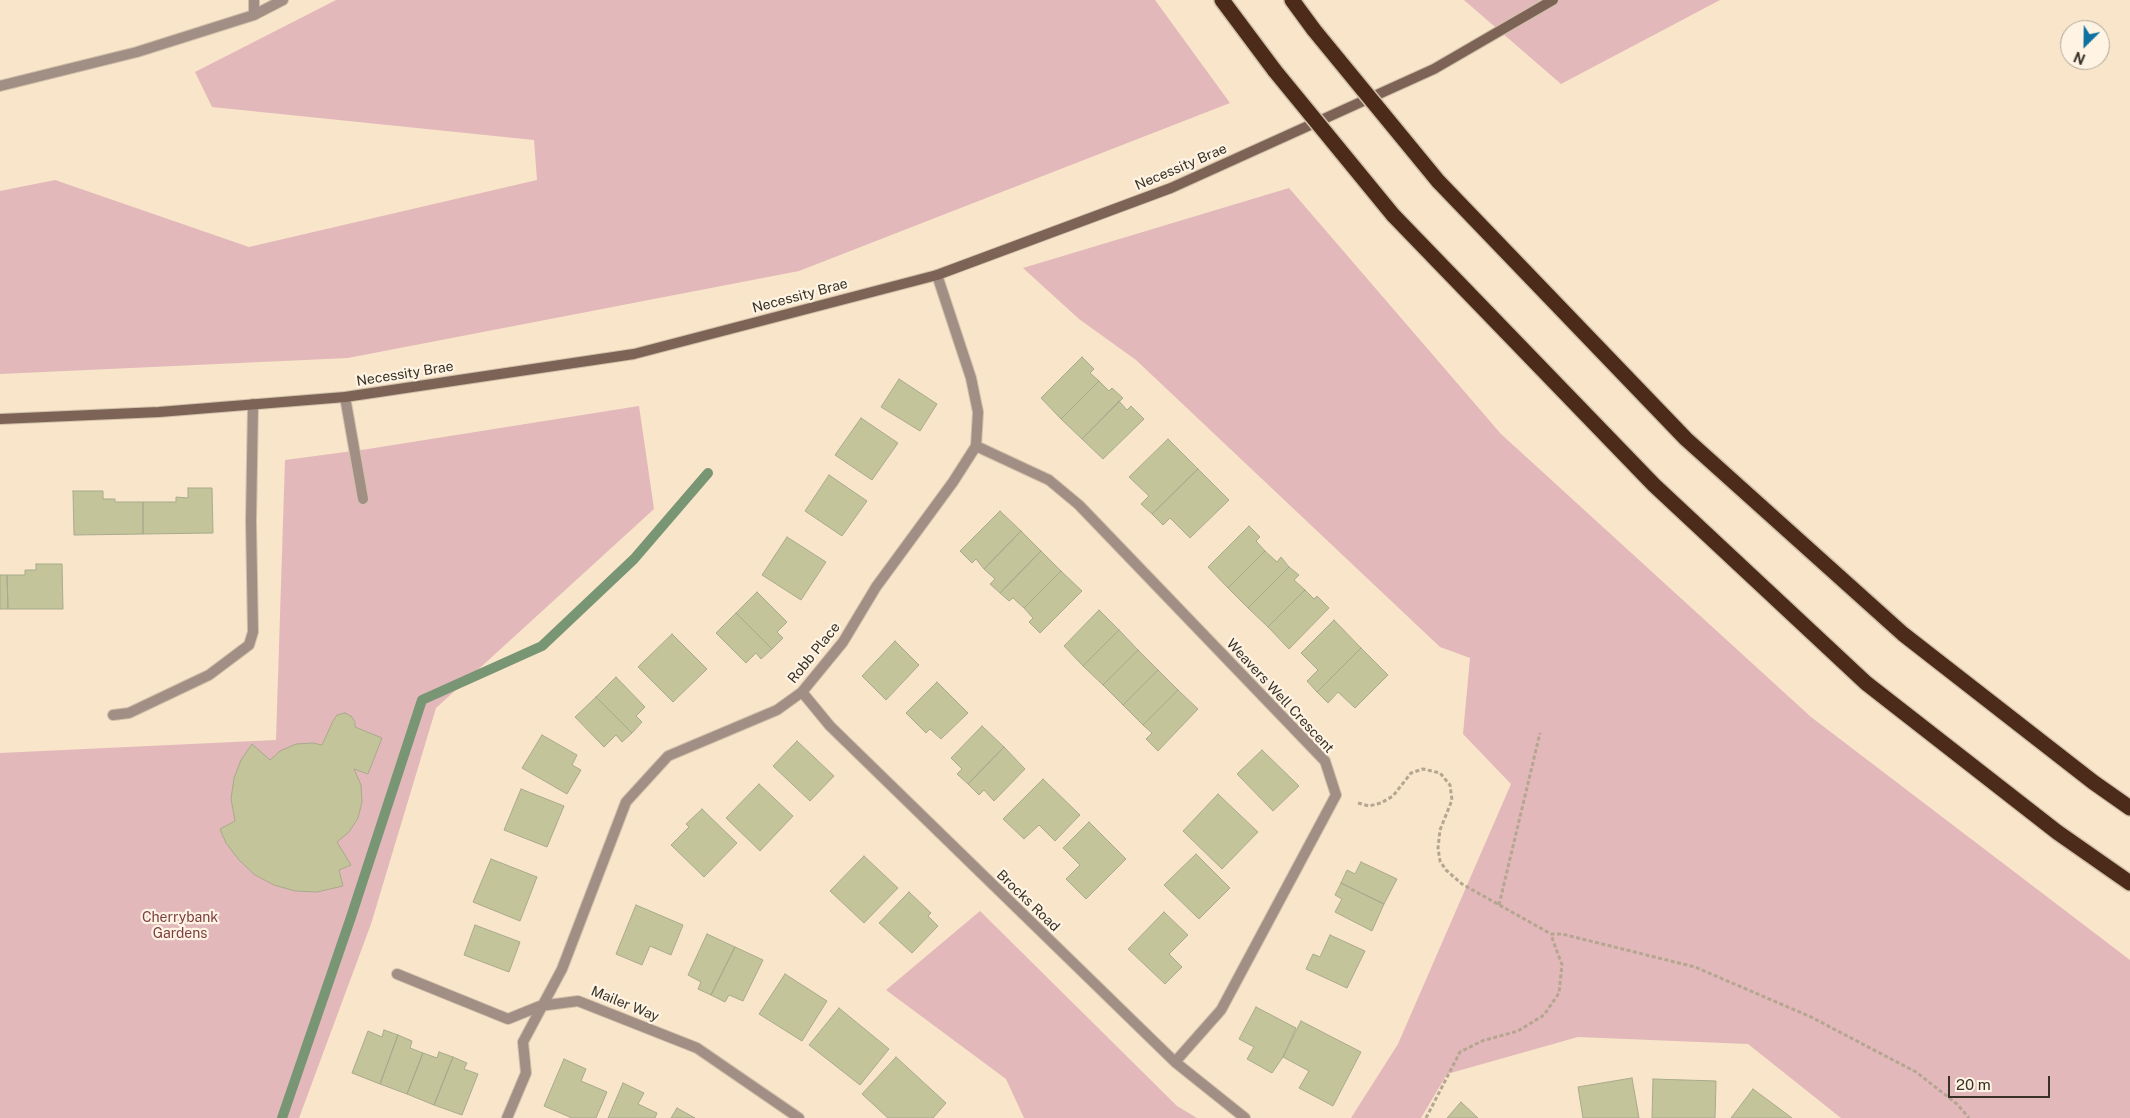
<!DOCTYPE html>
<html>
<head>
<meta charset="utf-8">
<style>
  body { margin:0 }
  #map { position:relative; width:2130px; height:1118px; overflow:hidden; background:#f8e5ca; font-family:"Public Sans",sans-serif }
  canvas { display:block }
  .north { position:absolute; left:2060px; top:20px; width:50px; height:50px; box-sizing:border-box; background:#fff4e4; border:1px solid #afa698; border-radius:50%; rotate:203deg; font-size:14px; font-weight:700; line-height:20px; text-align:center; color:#373126 }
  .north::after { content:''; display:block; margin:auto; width:18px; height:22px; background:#0f719f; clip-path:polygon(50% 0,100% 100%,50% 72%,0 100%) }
  .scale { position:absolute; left:1948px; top:1076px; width:102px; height:22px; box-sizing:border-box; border:2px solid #373126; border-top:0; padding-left:6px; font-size:15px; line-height:18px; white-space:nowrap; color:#373126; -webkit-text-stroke:4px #fff4e4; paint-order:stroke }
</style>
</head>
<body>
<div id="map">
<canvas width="2130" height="1118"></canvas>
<div class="north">N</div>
<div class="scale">20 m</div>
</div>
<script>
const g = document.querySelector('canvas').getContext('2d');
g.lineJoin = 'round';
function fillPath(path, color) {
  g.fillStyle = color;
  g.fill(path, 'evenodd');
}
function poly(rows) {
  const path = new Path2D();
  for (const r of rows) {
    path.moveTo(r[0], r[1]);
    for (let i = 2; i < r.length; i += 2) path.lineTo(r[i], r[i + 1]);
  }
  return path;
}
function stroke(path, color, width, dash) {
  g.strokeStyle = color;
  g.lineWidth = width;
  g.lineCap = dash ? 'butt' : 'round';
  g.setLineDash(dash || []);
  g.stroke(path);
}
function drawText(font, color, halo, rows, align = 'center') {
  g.font = font + ' "Public Sans",sans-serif';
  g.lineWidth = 4.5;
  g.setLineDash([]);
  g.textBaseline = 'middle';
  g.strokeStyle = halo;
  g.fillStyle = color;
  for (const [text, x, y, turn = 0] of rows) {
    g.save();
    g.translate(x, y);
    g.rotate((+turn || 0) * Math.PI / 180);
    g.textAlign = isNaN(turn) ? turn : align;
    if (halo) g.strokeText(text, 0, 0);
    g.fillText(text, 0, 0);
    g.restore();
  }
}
const green = poly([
  [336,0,1155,0,1230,103,799,271,348,358,0,374,0,191,55,180,249,247,537,180,534,140,212,107,195,72],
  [1464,0,1720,0,1561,84],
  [1289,188,1501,434,1811,717,2130,960,2130,1118,1841,1118,1748,1044,1578,1037,1447,1074,1421,1118,1351,1118,1398,1044,1511,784,1463,734,1470,658,1440,647,1136,360,1079,319,1023,268],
  [639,406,654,509,436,708,371,924,299,1118,0,1118,0,753,276,740,285,460,368,449],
  [980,911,1177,1106,1197,1118,1024,1118,1006,1079,886,990]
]);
const stream = poly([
  [282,1118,351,917,422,700,542,646,634,559,708,473]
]);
const building = poly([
  [1082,357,1094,369,1090,373,1099,381,1061,419,1041,398,1082,357],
  [899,379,937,404,920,431,881,407,899,379],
  [1099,381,1109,391,1112,388,1123,398,1082,439,1061,419,1099,381],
  [1119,401,1127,410,1131,406,1144,419,1103,459,1082,439,1119,401],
  [861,418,898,443,872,480,835,455,861,418],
  [1168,439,1198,469,1152,514,1141,504,1149,496,1129,477,1168,439],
  [1198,469,1229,500,1190,538,1170,518,1163,525,1152,514,1198,469],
  [829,475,867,501,842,536,805,511,829,475],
  [188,488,212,488,213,533,143,534,143,502,176,502,176,497,188,498,188,488],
  [73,491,103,491,103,499,115,499,115,502,143,502,143,534,74,535,73,491],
  [1000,511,1021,531,984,569,976,559,972,563,960,551,1000,511],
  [1249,526,1260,537,1256,541,1265,551,1228,588,1208,567,1249,526],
  [1021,531,1041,551,1000,593,990,584,995,579,984,569,1021,531],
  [787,537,826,562,801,600,762,575,787,537],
  [1041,551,1061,571,1024,608,1013,598,1009,601,1000,593,1041,551],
  [1265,551,1277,562,1281,557,1289,567,1248,608,1228,588,1265,551],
  [36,564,62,564,63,609,8,609,7,575,25,575,25,570,36,570,36,564],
  [1289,567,1299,575,1294,580,1305,590,1268,627,1248,608,1289,567],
  [1061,571,1082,591,1040,633,1029,622,1033,618,1024,608,1061,571],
  [0,575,7,575,8,609,0,609,0,575],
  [1305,590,1314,599,1317,596,1329,608,1289,649,1268,627,1305,590],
  [757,592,787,622,777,632,783,638,772,649,736,613,757,592],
  [1099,610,1119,630,1083,666,1064,646,1099,610],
  [736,613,772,649,761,659,756,653,746,663,716,633,736,613],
  [1334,620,1361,648,1317,692,1307,681,1318,670,1301,653,1334,620],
  [1119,630,1138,650,1103,685,1083,666,1119,630],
  [672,634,707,669,673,702,638,667,672,634],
  [895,641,919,665,886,700,862,676,895,641],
  [1361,648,1388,675,1355,708,1338,692,1328,703,1317,692,1361,648],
  [1138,650,1158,670,1123,705,1103,685,1138,650],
  [1158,670,1178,690,1143,725,1123,705,1158,670],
  [616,677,645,707,636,716,642,722,632,733,596,697,616,677],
  [937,682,968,713,941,739,930,729,926,733,906,713,937,682],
  [1178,690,1198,709,1158,751,1146,739,1152,733,1143,725,1178,690],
  [596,697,632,733,622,742,616,735,604,747,575,717,596,697],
  [345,713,351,716,355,722,355,727,382,738,368,774,354,769,361,785,362,802,358,818,349,832,337,842,351,865,339,870,343,886,317,892,295,891,274,885,255,875,239,860,226,843,220,829,235,821,231,799,234,778,241,760,252,744,270,760,280,751,296,744,313,743,322,745,333,721,337,715,345,713],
  [982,726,1004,747,968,784,957,774,962,769,951,758,982,726],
  [542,735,577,755,572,765,581,770,567,794,522,768,542,735],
  [797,741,834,776,810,801,773,766,797,741],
  [1004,747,1025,769,994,801,984,790,979,795,968,784,1004,747],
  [1262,750,1299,786,1273,811,1237,774,1262,750],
  [1043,779,1080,815,1055,841,1039,825,1024,839,1003,819,1043,779],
  [759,784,793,816,760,851,726,818,759,784],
  [521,789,564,806,547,847,504,830,521,789],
  [1218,794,1258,832,1222,869,1183,831,1218,794],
  [702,809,737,843,704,877,671,845,689,827,686,824,702,809],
  [1089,822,1126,859,1086,899,1066,879,1080,865,1063,848,1089,822],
  [1196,854,1230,888,1199,919,1164,885,1196,854],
  [864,856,898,888,864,923,830,891,864,856],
  [491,859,537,877,520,921,473,902,491,859],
  [1361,862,1397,879,1384,904,1341,883,1347,870,1355,874,1361,862],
  [1341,883,1384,904,1372,931,1335,912,1342,899,1335,895,1341,883],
  [909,892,931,913,928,916,938,926,912,953,879,923,909,892],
  [636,905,683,925,671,955,650,946,642,965,616,954,636,905],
  [1164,912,1188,935,1169,954,1182,967,1165,984,1128,949,1164,912],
  [475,925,520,942,509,972,464,955,475,925],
  [707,934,735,947,711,995,698,989,701,982,688,975,707,934],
  [1330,935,1365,951,1347,988,1306,969,1313,954,1320,957,1330,935],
  [735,947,763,960,743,1001,729,995,725,1002,711,995,735,947],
  [785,974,827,1001,802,1041,759,1014,785,974],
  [1256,1007,1296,1028,1283,1057,1272,1073,1247,1059,1254,1047,1239,1039,1256,1007],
  [839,1008,889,1049,860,1085,809,1045,839,1008],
  [1301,1021,1361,1052,1333,1106,1299,1088,1309,1071,1283,1057,1301,1021],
  [384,1030,398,1035,380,1084,352,1073,368,1031,382,1037,384,1030],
  [398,1035,412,1041,410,1048,423,1053,407,1094,380,1084,398,1035],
  [439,1052,453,1057,434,1105,407,1094,423,1053,437,1058,439,1052],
  [453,1057,467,1063,464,1069,478,1074,462,1115,434,1105,453,1057],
  [896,1057,946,1103,933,1118,888,1118,862,1094,896,1057],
  [564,1059,586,1069,581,1081,607,1092,596,1118,572,1118,544,1106,564,1059],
  [1632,1078,1639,1118,1583,1118,1578,1087,1632,1078],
  [1653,1079,1716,1081,1715,1118,1652,1118,1653,1079],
  [623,1083,644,1093,638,1104,657,1113,655,1118,608,1118,623,1083],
  [1753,1089,1792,1118,1731,1118,1753,1089],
  [1461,1102,1478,1118,1447,1118,1461,1102],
  [677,1108,695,1118,671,1118,677,1108]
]);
const path = poly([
  [1358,803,1369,806,1381,803,1393,796,1411,773,1423,769,1440,773,1450,785,1452,800,1440,830,1438,848,1440,861,1446,870,1462,884,1551,934,1562,934,1695,967,1811,1017,1916,1072,1957,1104,1969,1118],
  [1499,905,1540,733],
  [1426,1118,1460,1052,1482,1041,1518,1031,1544,1015,1559,993,1562,965,1551,935]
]);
const lane = poly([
  [254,0,254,15],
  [0,86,137,52,254,15,283,0],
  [345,397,363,499],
  [113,715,129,713,209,675,249,645,253,632,251,521,253,404]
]);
const street = poly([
  [976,446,1049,480,1079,505,1325,761,1336,795,1221,1010,1175,1062],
  [802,692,830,726,1175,1062,1245,1118],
  [397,974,508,1019,540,1006,578,1001,697,1048,799,1118],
  [507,1118,526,1073,523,1042,562,969,626,802,668,756,777,710,802,692,843,642,876,587,953,482,976,446,978,412,971,378,937,275]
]);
const secondary = poly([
  [0,419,159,412,345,397,634,354,937,275,1171,188,1434,69,1553,0]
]);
const highway = poly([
  [1222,0,1275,71],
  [1292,0,1314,30],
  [1438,181,1686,439,1903,634,2093,782,2130,808],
  [1393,215,1654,485,1866,683,2057,832,2130,883]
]);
const highwayBridge = poly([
  [1314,30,1438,181],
  [1275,71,1393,215]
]);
const streetNames = [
  ["Necessity Brae",1181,167,-23],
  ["Necessity Brae",800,296,-15],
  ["Necessity Brae",405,374,-9],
  ["Robb Place",814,653,-51],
  ["Weavers Well Crescent",1280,696,47],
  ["Brocks Road",1028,901,44],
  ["Mailer Way",625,1004,22]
];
const parkNames = [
  ["Cherrybank",180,918],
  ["Gardens",180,934]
];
fillPath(green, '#e2b8ba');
stroke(stream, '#789574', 10);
fillPath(building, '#c3c499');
stroke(building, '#a9aa8d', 1);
stroke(lane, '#d1c1a9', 12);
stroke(street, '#d1c1a9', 12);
stroke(secondary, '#d1c1a9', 12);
stroke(highway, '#d1c1a9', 18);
stroke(path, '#b5a691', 3, [4, 2.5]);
stroke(lane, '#a18e85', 10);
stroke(street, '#a18e85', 10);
stroke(secondary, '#7d6356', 10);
stroke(highway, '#4d2b1a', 15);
stroke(highwayBridge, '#d1c1a9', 18, []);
stroke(highwayBridge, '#4d2b1a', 15);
drawText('14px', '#373126', '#fff4e4', streetNames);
drawText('14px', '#7c3d44', '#fff4e4', parkNames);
</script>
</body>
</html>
